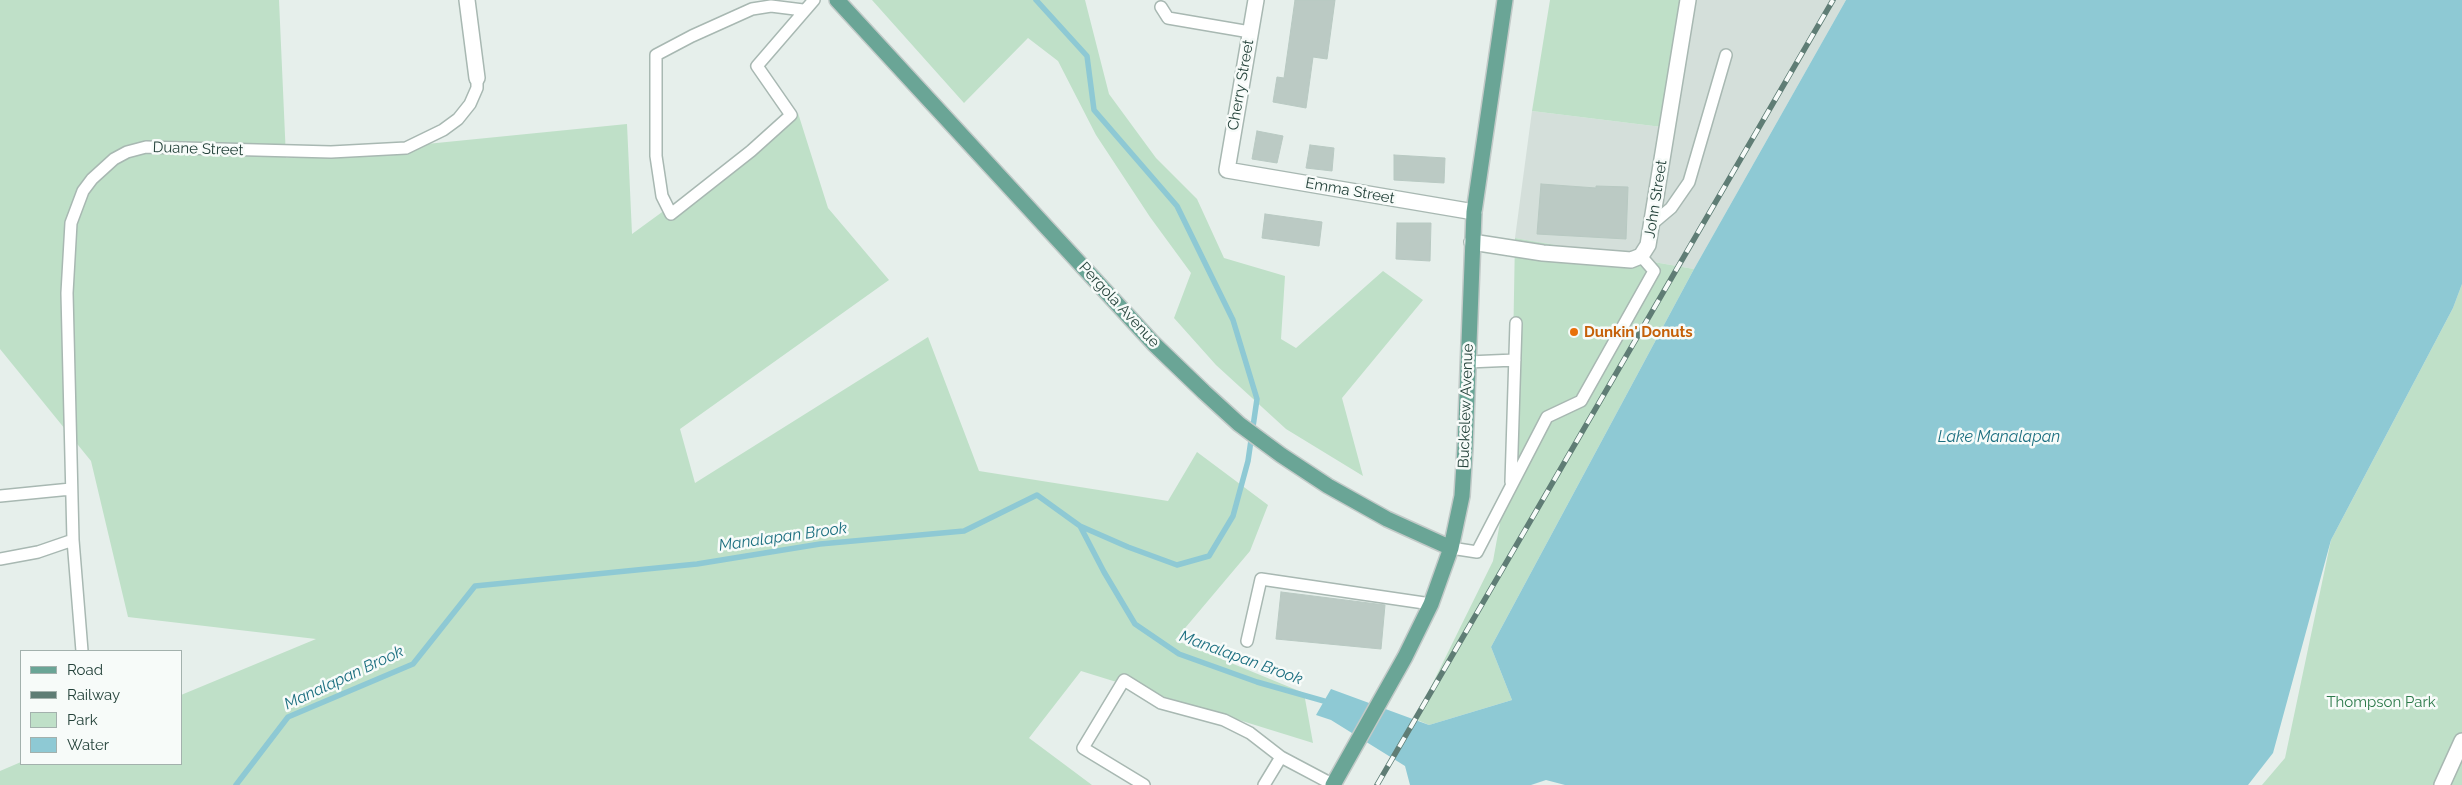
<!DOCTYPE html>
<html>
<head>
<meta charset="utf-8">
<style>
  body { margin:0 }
  #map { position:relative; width:2462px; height:785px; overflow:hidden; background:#e6efeb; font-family:Raleway,sans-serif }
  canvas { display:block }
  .legend { position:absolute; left:20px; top:650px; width:162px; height:115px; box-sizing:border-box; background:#f7fbf9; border:1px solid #a3b1ad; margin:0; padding:6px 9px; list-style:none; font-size:15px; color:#24423a }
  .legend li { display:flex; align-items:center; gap:10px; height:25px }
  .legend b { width:25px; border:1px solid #a3b1ad }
</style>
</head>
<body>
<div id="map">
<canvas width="2462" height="785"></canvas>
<ul class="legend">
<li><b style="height:6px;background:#6aa596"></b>Road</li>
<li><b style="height:6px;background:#5f7d75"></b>Railway</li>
<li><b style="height:14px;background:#bfe0c8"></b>Park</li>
<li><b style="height:14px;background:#8ec9d4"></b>Water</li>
</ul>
</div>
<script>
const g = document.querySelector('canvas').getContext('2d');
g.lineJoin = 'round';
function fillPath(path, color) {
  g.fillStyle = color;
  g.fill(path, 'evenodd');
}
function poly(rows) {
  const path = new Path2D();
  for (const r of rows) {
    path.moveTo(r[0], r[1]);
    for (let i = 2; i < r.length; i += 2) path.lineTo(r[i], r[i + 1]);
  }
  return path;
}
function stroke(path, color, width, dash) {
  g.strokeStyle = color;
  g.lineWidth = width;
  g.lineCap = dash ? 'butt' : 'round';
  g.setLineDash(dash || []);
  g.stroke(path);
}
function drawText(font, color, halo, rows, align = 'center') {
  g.font = font + ' Raleway,sans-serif';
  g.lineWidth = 5;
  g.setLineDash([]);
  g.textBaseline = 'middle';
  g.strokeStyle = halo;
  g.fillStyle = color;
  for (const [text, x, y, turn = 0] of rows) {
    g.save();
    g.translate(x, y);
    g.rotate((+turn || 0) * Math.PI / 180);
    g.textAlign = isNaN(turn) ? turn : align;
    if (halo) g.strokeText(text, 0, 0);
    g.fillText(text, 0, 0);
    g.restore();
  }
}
const built = poly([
  [1689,0,1846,0,1694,269,1515,238,1532,111,1670,128]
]);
const green = poly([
  [0,0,279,0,286,158,627,124,632,234,798,113,828,208,889,280,680,429,695,483,928,337,979,471,1168,501,1197,452,1268,505,1250,551,1175,640,1304,693,1313,743,1081,671,1029,738,1092,785,0,785,0,771,21,762,181,764,181,695,316,639,128,617,91,461,0,349],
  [872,0,1085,0,1109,94,1156,158,1197,199,1224,258,1285,276,1281,339,1296,348,1383,271,1423,300,1342,398,1363,476,1286,429,1216,365,1174,318,1191,273,1150,217,1096,135,1058,61,1028,38,964,103],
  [1550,0,1689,0,1670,128,1532,111],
  [1515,238,1694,269,1491,647,1512,700,1429,725,1415,719,1493,561,1511,462],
  [2462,284,2462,785,2262,785,2285,758,2331,540,2453,308]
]);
const water = poly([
  [1846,0,2462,0,2462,284,2453,308,2331,540,2273,753,2248,785,1565,785,1546,780,1531,785,1410,785,1405,766,1331,720,1316,715,1331,689,1429,725,1512,700,1491,647,1694,269]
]);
const stream = poly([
  [1036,0,1087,56,1094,110,1177,206,1233,320,1257,399,1248,461,1233,516,1209,556,1177,565,1128,547,1080,526],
  [236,785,288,717,413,664,475,586,697,564,820,544,964,531,1037,495,1080,526,1104,572,1135,624,1179,654,1257,682,1324,701]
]);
const building = poly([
  [1295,0,1335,0,1327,59,1313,57,1306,108,1273,102,1277,77,1284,78,1295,0],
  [1257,131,1283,136,1277,163,1252,159,1257,131],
  [1310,145,1334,148,1332,171,1306,168,1310,145],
  [1394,155,1445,158,1444,183,1394,180,1394,155],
  [1541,184,1596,188,1596,186,1628,187,1626,239,1537,234,1541,184],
  [1265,214,1322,222,1319,246,1262,238,1265,214],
  [1397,223,1431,223,1430,261,1396,259,1397,223],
  [1281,592,1385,605,1381,649,1276,639,1281,592]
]);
const service = poly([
  [1161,7,1168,18,1250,32],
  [803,10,771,6,752,9,692,36,656,55,656,156,662,196,671,214,751,151,791,115,757,66,814,0],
  [1652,224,1671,208,1689,182,1726,55],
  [1468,362,1515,360],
  [1511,482,1516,323],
  [0,496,71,489],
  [1451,548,1477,552,1547,417,1581,401,1654,271,1641,256],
  [0,559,38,552,73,540],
  [1247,641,1261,579,1431,604],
  [82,651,73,540,67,293,71,223,83,191,92,179,114,159,127,152,146,147,331,152,406,148,443,130,458,119,470,104,477,88,477,78],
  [1144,785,1083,748,1124,680,1161,703,1224,720,1250,733,1281,757,1332,784],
  [1264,785,1281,757]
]);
const minor = poly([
  [467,0,477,78],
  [1256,0,1227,170,1474,212],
  [1472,242,1543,253,1631,260,1641,256,1648,245,1688,0],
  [2442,785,2462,741]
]);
const primary = poly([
  [837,0,1154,344,1204,392,1239,424,1281,455,1328,486,1387,519,1451,548],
  [1333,785,1405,657,1431,604,1451,548,1462,496,1465,448,1474,212,1505,0]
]);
const rail = poly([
  [1377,785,1833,0]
]);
const markers = [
  [1574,332,5,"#e8710a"]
];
const streetNames = [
  ["Cherry Street",1241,85,-80],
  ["Duane Street",198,149,2],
  ["Emma Street",1350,191,10],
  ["John Street",1656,199,-81],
  ["Pergola Avenue",1119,305,47],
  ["Buckelew Avenue",1466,406,-88]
];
const foodNames = [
  ["Dunkin' Donuts",1584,332]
];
const parkNames = [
  ["Thompson Park",2381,702]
];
const waterNames = [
  ["Lake Manalapan",1999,437],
  ["Manalapan Brook",783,537,-8],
  ["Manalapan Brook",1241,658,20],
  ["Manalapan Brook",344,678,-25]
];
fillPath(built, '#d4dfda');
fillPath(green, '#bfe0c8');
fillPath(water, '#8ec9d4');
stroke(stream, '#8ec9d4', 5.5);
fillPath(building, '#bbcac4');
stroke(building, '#b8c9c2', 1);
stroke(service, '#a8b8b2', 14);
stroke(minor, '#a8b8b2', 18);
stroke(primary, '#c2cac8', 18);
stroke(service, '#fff', 11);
stroke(minor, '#fff', 15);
stroke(primary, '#6aa596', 15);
stroke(rail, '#5f7d75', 5.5);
stroke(rail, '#f7fbf9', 4, [11]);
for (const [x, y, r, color] of markers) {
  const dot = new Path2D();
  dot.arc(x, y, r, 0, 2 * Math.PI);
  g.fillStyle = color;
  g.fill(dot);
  stroke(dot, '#f7fbf9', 2);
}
drawText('15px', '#24423a', '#f7fbf9', streetNames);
drawText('bold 15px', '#c56008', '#f7fbf9', foodNames, 'left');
drawText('15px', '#2d7a4b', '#f7fbf9', parkNames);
drawText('italic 16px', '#1c6f80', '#f7fbf9', waterNames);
</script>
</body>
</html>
